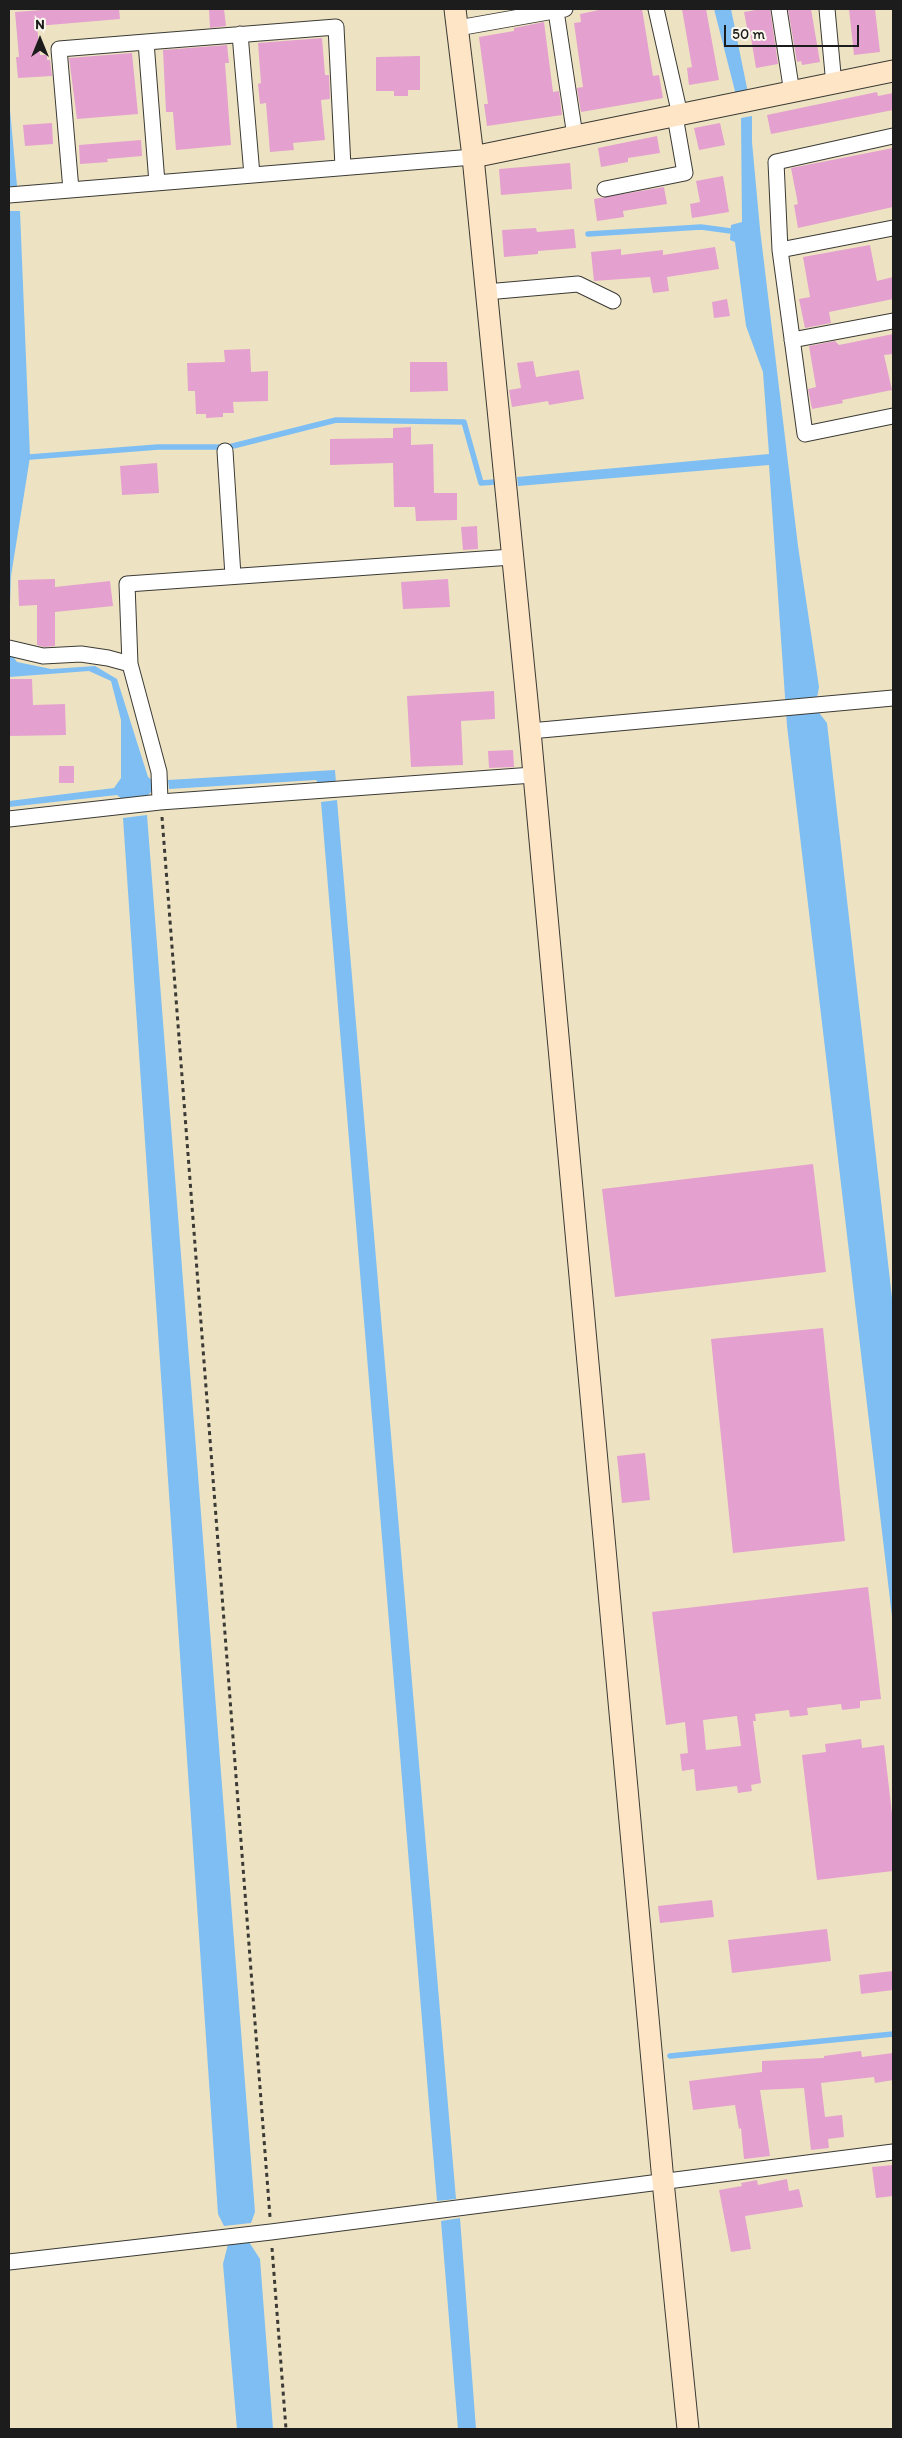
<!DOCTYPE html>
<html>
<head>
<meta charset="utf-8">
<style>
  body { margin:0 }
  #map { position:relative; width:902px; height:2438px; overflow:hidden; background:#ede3c2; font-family:Itim,sans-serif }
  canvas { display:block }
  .frame { position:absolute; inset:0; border:10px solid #1c1c1c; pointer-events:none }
  .north { position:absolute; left:15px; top:15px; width:50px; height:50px; -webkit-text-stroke:4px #fbf7ec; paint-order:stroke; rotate:0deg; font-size:14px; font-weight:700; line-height:20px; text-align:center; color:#1c1c1c }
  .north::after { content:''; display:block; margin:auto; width:18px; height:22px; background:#1c1c1c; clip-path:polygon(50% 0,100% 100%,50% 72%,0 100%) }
  .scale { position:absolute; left:724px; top:25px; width:135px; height:22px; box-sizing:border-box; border:2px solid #1c1c1c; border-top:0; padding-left:6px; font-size:15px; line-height:18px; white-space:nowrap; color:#1c1c1c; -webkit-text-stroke:4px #fbf7ec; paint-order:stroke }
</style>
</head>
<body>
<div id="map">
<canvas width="902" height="2438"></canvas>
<div class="frame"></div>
<div class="north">N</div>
<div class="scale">50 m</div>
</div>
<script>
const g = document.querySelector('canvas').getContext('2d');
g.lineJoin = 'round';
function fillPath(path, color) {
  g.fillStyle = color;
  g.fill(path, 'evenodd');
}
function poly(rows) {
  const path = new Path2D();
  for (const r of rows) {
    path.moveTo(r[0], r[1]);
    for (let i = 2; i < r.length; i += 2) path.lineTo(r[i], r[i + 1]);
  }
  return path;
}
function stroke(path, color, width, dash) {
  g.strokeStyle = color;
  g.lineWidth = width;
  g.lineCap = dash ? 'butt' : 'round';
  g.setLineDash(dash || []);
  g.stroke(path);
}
const water = poly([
  [714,9,731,9,748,93,736,95],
  [9,99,17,186,9,187],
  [752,116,752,142,760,229,798,546,819,687,817,698,820,714,827,723,893,1307,893,1625,787,726,769,465,518,486,517,477,769,454,763,372,746,326,735,242,730,240,731,225,742,222,741,118],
  [9,211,20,211,30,457,11,576,9,634],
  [9,651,17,662,51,669,95,666,117,679,148,777,153,781,152,791,145,798,123,800,117,795,9,807,9,801,114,788,121,778,121,720,111,681,89,671,9,677],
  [335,770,336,783,320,786,316,780,169,789,168,780],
  [337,800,456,2199,437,2201,321,802],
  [147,815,255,2212,251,2223,224,2226,218,2214,123,818],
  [460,2218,476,2429,458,2429,441,2221],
  [249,2242,260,2259,273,2429,237,2429,223,2264,228,2244]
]);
const stream = poly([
  [588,234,701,227,731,231],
  [30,457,158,447,229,447,336,420,464,422,481,483,495,482],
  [670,2056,893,2034]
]);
const building = poly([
  [57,9,119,9,120,19,37,26,40,55,47,55,47,60,50,60,52,76,18,78,16,57,19,57,15,12],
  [209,9,224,9,226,26,210,28],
  [604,9,642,9,653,76,659,75,663,98,581,112,577,88,583,87,574,23,581,22,580,14],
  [682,9,706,9,719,80,689,85,687,68,692,67],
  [762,9,770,9,778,64,756,68,750,32,748,33,744,12],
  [788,9,811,9,820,62,802,65,801,61,797,62],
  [849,9,875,9,880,52,854,55],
  [544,22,553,92,559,91,562,115,487,126,484,104,488,104,479,37,514,31,514,28],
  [322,38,325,75,329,75,330,99,321,100,325,140,293,143,294,150,270,152,266,103,260,104,258,84,261,83,258,43],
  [227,45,229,63,225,63,231,145,176,150,173,112,166,112,163,50],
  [132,53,138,114,77,119,69,58],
  [420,56,420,90,408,90,408,96,394,96,394,91,376,91,376,57],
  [877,92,878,96,893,93,893,110,771,134,767,115],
  [52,123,53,144,25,146,23,125],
  [720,123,725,145,699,150,694,128],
  [657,136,660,153,628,158,628,162,601,167,598,148],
  [141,140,142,156,107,159,108,162,80,164,79,145],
  [893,148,893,207,798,228,794,205,798,204,791,168],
  [570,163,572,189,501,195,499,169],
  [723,176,729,212,692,218,690,204,700,202,696,181],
  [664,187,667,204,623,211,624,217,597,221,594,199],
  [536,228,537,232,574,229,576,248,538,251,538,254,504,257,502,230],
  [870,245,877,281,893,277,893,299,829,312,831,323,805,328,799,299,810,297,803,257],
  [715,247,719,269,667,277,669,291,653,293,650,277,594,281,591,252,621,249,621,255,663,250,663,255],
  [727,299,730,316,714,318,712,302],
  [893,334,893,354,884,355,892,390,842,400,843,403,812,409,808,389,816,387,809,346,835,341,839,345],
  [250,349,251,372,268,371,268,401,233,402,234,413,223,413,223,417,206,418,206,414,196,414,195,391,188,391,187,363,225,362,224,350],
  [533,361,536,377,579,370,584,399,549,405,548,401,512,407,509,390,521,388,517,363],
  [410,362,447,362,448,391,410,392],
  [411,427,411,445,433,444,434,493,457,493,457,520,416,521,415,507,394,507,393,463,330,465,330,439,393,438,393,428],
  [157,463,159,493,122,495,120,466],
  [477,526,478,549,463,550,461,527],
  [55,579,55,587,110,581,113,606,55,612,55,646,44,647,37,645,37,605,19,606,18,580],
  [448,579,450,607,403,609,401,582],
  [9,679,32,679,33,705,65,704,66,735,9,736],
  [494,691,495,719,461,721,463,765,411,767,407,696],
  [513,750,514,767,489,768,488,751],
  [59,766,74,766,74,783,59,783],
  [813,1164,826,1272,615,1297,602,1189],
  [823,1328,845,1541,733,1553,711,1339],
  [645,1453,650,1500,622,1503,617,1456],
  [868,1587,881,1699,860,1701,860,1708,842,1710,841,1704,807,1708,808,1715,790,1717,789,1710,755,1714,756,1721,753,1721,761,1783,751,1785,752,1791,738,1793,737,1786,696,1791,694,1769,682,1771,680,1754,688,1753,685,1722,666,1725,652,1612],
  [737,1716,741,1746,706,1750,703,1720],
  [861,1739,862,1748,884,1745,893,1822,893,1871,817,1880,802,1755,826,1752,825,1744],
  [712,1900,714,1917,660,1923,658,1906],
  [827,1929,831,1961,732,1973,728,1940],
  [893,1971,893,1990,861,1994,859,1975],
  [861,2051,862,2057,893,2053,893,2080,875,2083,874,2077,821,2083,825,2117,842,2115,844,2137,828,2139,829,2148,811,2150,804,2088,760,2090,770,2156,744,2159,741,2128,739,2129,735,2105,693,2110,689,2081,762,2072,762,2061,824,2058,824,2056],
  [893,2165,893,2196,876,2198,872,2167],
  [787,2179,789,2191,799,2189,803,2207,745,2216,751,2249,731,2252,719,2190,742,2186,741,2183,757,2180,758,2185]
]);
const path = poly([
  [162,817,270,2217],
  [272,2248,286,2429]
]);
const street = poly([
  [656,9,680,115],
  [779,9,792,93],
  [827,9,834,85],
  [556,11,575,136],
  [458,28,565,9],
  [240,34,252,175],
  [146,42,157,183],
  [893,136,776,162,780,250,805,434,893,416],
  [605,189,685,173,675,116],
  [71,190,59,49,146,42,336,27,343,167],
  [9,195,473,157],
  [780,250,893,228],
  [486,292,578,284,613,301],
  [792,340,893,321],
  [225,451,233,576],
  [9,648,43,656,81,654,108,658,130,664],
  [530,731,893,698],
  [160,802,159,772,130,664,127,584,512,557],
  [9,819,160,802,533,775],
  [9,2262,271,2232,893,2152]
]);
const secondary = poly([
  [455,9,473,157,530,731,663,2181,688,2429],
  [473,157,893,71]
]);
fillPath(water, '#7ebef2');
stroke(stream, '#7ebef2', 5.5);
fillPath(building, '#e4a0ce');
stroke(street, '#3b3a35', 17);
stroke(secondary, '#3b3a35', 23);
stroke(path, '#3b3a35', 3, [4, 4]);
stroke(street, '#fff', 15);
stroke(secondary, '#fee5c5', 21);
</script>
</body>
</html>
